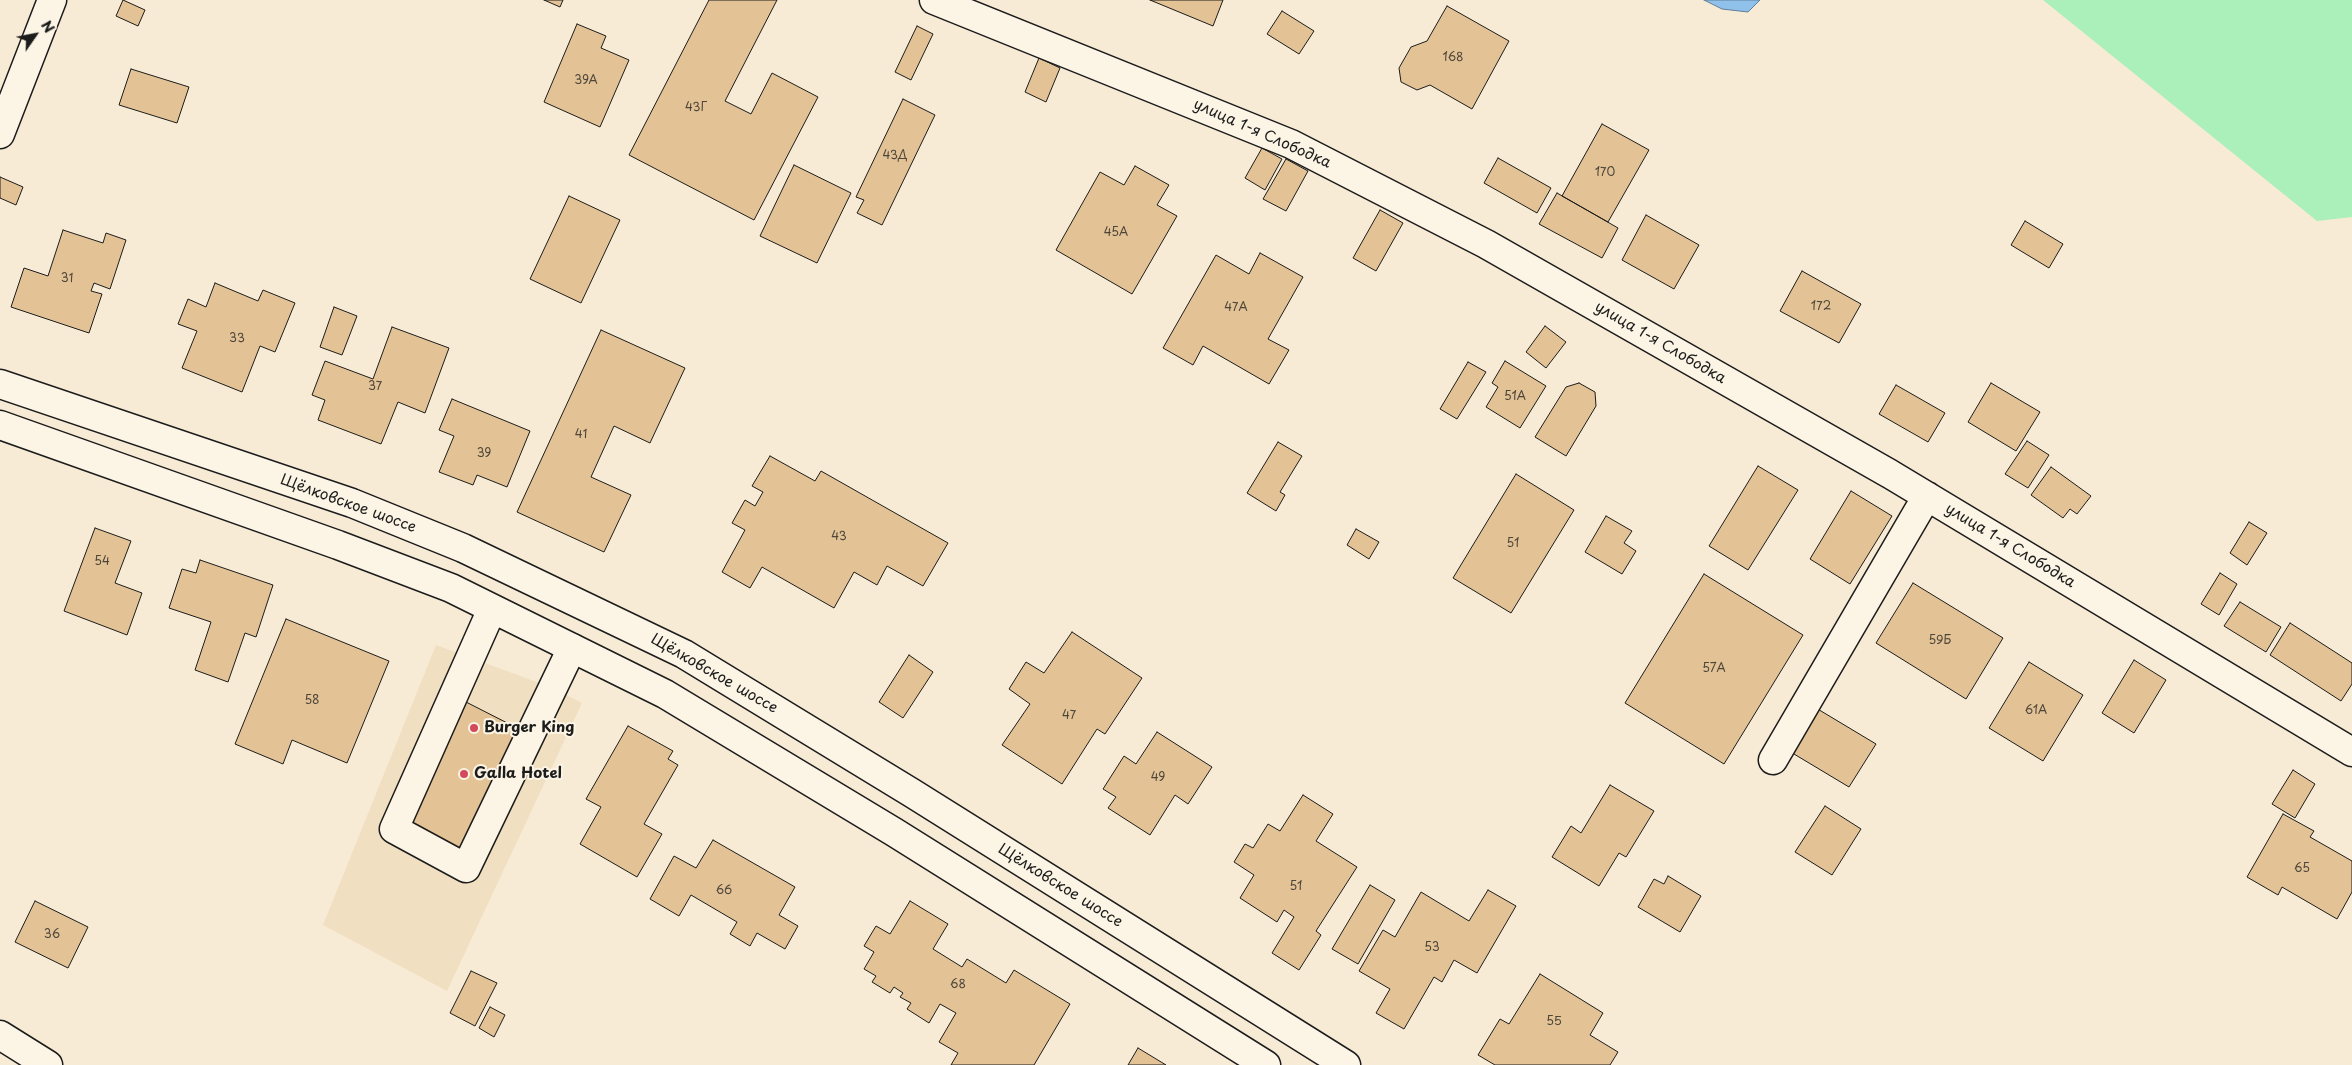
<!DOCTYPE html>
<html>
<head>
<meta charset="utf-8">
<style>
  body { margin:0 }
  #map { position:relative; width:2352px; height:1065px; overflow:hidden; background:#f7ebd5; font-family:"Playpen Sans",sans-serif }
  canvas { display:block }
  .north { position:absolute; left:10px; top:10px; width:50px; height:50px; -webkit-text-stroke:4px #fcf5e5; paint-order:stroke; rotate:57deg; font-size:14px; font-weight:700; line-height:20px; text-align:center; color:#1c1c1c }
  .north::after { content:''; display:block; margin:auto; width:18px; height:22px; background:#1c1c1c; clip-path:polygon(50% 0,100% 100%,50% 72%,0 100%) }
</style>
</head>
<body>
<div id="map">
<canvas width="2352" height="1065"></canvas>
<div class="north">N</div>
</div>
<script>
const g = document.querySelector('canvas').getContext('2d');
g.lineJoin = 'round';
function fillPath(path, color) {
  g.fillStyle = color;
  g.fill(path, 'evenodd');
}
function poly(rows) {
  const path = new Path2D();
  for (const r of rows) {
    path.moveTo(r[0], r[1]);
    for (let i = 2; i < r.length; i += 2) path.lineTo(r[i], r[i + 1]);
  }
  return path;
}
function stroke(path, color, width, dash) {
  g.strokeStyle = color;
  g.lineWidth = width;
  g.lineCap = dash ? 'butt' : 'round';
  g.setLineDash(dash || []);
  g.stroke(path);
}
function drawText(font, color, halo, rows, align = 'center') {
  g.font = font + ' "Playpen Sans",sans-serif';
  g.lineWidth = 4;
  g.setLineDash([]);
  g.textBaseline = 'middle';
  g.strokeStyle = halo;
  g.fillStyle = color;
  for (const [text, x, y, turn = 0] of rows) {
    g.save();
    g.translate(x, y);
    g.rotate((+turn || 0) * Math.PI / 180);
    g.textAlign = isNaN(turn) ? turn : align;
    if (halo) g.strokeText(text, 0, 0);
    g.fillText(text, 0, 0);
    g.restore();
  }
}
const built = poly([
  [436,645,553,688,582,703,447,991,323,925]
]);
const green = poly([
  [2043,0,2352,0,2352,217,2317,221]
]);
const water = poly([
  [1704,0,1760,0,1748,12,1722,9,1704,0]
]);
const building = poly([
  [123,0,145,10,138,26,116,16,123,0],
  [544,0,563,0,560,7,544,0],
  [709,0,777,0,725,101,751,114,772,73,818,97,754,220,629,155,709,0],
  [1150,0,1223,0,1213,26,1150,0],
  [1447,6,1509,41,1472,109,1430,85,1417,90,1401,82,1399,68,1411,47,1427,41,1447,6],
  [1282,11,1314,31,1299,54,1267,34,1282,11],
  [577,24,606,36,601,48,629,60,600,127,544,102,577,24],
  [917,26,933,34,911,80,895,72,917,26],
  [1039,58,1060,68,1046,102,1025,92,1039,58],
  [131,69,189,87,177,123,119,105,131,69],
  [903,99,935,115,882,225,857,213,864,200,856,197,903,99],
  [1602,124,1649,150,1608,222,1562,196,1602,124],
  [1262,148,1282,159,1265,190,1245,178,1262,148],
  [1498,158,1551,188,1537,213,1484,183,1498,158],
  [1286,159,1308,171,1286,211,1263,199,1286,159],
  [794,165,851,193,817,263,760,236,794,165],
  [1135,166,1169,185,1157,205,1177,216,1132,294,1056,250,1100,172,1124,185,1135,166],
  [0,177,23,187,16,205,0,198,0,177],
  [1557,193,1618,228,1602,258,1539,224,1557,193],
  [569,196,620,220,581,303,530,279,569,196],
  [1380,210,1403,223,1376,271,1353,258,1380,210],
  [1646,215,1699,245,1674,289,1622,260,1646,215],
  [2025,221,2063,244,2049,268,2011,245,2025,221],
  [63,230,103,243,106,233,126,240,110,289,94,283,91,291,102,294,89,333,11,307,24,268,48,276,63,230],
  [1260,253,1303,277,1268,339,1289,350,1269,384,1203,346,1193,365,1163,348,1216,255,1249,274,1260,253],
  [1802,271,1861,304,1839,343,1780,311,1802,271],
  [215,283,258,301,263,290,295,303,275,352,260,346,242,392,182,368,197,331,178,324,188,299,206,307,215,283],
  [334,307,357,316,342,355,320,347,334,307],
  [1545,326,1566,342,1546,368,1526,352,1545,326],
  [392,327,449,348,425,413,398,402,381,444,318,420,325,400,312,395,325,361,373,379,392,327],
  [601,330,685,368,650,443,614,426,591,477,631,495,604,552,517,512,601,330],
  [1505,361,1546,386,1520,428,1486,407,1498,387,1492,383,1505,361],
  [1468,362,1486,372,1457,419,1440,409,1468,362],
  [1579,383,1595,392,1596,406,1566,456,1535,437,1566,387,1579,383],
  [1991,383,2040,412,2016,451,1968,422,1991,383],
  [1896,385,1945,413,1928,442,1879,414,1896,385],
  [452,399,530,431,507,487,477,475,473,485,439,472,454,436,439,430,452,399],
  [2027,441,2049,455,2028,488,2005,474,2027,441],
  [1278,442,1302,456,1280,492,1285,495,1276,511,1247,493,1278,442],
  [770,456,815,481,821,471,948,543,923,586,887,566,877,585,854,572,834,608,762,567,750,588,722,572,745,530,732,523,745,500,755,506,763,492,752,486,770,456],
  [1758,466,1798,490,1748,570,1709,546,1758,466],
  [2051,467,2091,496,2077,514,2070,509,2063,518,2031,495,2051,467],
  [1516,474,1574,510,1511,613,1453,578,1516,474],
  [1851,491,1892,516,1850,584,1810,559,1851,491],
  [1606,516,1632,531,1624,543,1636,551,1622,574,1585,552,1606,516],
  [2249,522,2267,533,2247,565,2230,553,2249,522],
  [95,528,131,541,115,583,142,593,127,635,64,611,95,528],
  [1356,529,1379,542,1369,559,1347,545,1356,529],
  [200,560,273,585,256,637,245,633,228,682,195,670,211,622,169,608,182,569,196,573,200,560],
  [2220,573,2237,584,2219,615,2201,604,2220,573],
  [1704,574,1803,635,1724,764,1625,703,1704,574],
  [1913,583,2003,638,1966,699,1876,643,1913,583],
  [2240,602,2281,627,2266,652,2224,626,2240,602],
  [286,619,389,661,347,763,292,740,283,764,235,744,286,619],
  [2290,623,2352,663,2352,684,2341,701,2270,655,2290,623],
  [1072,632,1142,678,1105,734,1097,729,1062,784,1002,745,1030,704,1009,689,1026,662,1044,673,1072,632],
  [909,655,933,672,903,718,879,702,909,655],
  [2134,660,2166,680,2134,733,2102,713,2134,660],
  [2029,662,2083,695,2043,761,1989,728,2029,662],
  [466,702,523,731,462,853,405,825,466,702],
  [1816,708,1876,744,1849,787,1789,751,1816,708],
  [628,726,673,751,668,759,678,765,644,824,662,834,637,877,580,844,601,807,586,799,628,726],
  [1157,732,1212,767,1188,804,1175,795,1150,835,1108,808,1116,797,1103,789,1124,756,1136,764,1157,732],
  [2293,770,2315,784,2295,818,2272,804,2293,770],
  [1610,785,1654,811,1626,857,1619,853,1599,886,1552,857,1571,826,1581,833,1610,785],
  [1303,795,1333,814,1316,841,1357,867,1316,931,1321,935,1299,970,1272,953,1294,917,1284,910,1277,922,1240,898,1254,875,1234,862,1245,844,1253,848,1268,824,1280,831,1303,795],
  [1825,806,1861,829,1832,875,1795,852,1825,806],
  [2283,814,2314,831,2310,837,2352,861,2352,892,2337,919,2282,887,2278,895,2247,877,2283,814],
  [713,840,795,887,779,915,798,926,785,949,757,933,750,946,730,934,737,922,691,895,679,916,650,899,674,856,696,868,713,840],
  [1668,876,1701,896,1680,932,1638,907,1654,879,1664,884,1668,876],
  [1370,885,1395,900,1358,964,1332,949,1370,885],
  [1488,890,1516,906,1477,973,1454,960,1442,982,1434,977,1404,1029,1376,1013,1390,989,1359,971,1383,930,1395,937,1421,892,1469,921,1488,890],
  [35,901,88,927,68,968,15,942,35,901],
  [910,901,948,924,933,949,962,967,967,959,1006,983,1014,970,1070,1004,1034,1065,951,1065,958,1053,939,1042,956,1013,940,1004,929,1023,907,1009,911,1003,900,997,903,993,894,987,890,993,872,982,876,976,864,969,874,952,864,946,876,926,890,934,910,901],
  [471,971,497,983,475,1026,450,1013,471,971],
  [1540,974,1603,1013,1590,1035,1618,1052,1610,1065,1495,1065,1478,1055,1500,1019,1509,1024,1540,974],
  [490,1007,505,1015,494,1037,479,1028,490,1007],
  [1138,1048,1166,1065,1128,1065,1138,1048]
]);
const minor = poly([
  [934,0,1291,144,1486,244,1890,474,2352,752],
  [0,134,52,0],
  [492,609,394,829,466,868,572,648],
  [1773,760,1927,496],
  [0,1035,48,1065]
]);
const major = poly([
  [0,384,352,503,463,548,684,654,912,793,1346,1065],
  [0,425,338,545,451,588,665,694,894,832,1266,1065]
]);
const markers = [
  [474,728,5,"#d1495b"],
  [464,774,5,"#d1495b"]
];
const numberNames = [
  ["168",1453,58],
  ["39А",586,81],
  ["43Г",696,108],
  ["43Д",895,156],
  ["170",1605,173],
  ["45А",1116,233],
  ["31",67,279],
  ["172",1821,307],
  ["47А",1236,308],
  ["33",237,339],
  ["37",375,387],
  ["51А",1515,397],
  ["41",581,435],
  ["39",484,454],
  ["43",839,537],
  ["51",1513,544],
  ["54",102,562],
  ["59Б",1940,641],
  ["57А",1714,669],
  ["58",312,701],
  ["61А",2036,711],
  ["47",1069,716],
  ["49",1158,778],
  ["65",2302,869],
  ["51",1296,887],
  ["66",724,891],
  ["36",52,935],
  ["53",1432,948],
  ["68",958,985],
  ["55",1554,1022]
];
const streetNames = [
  ["улица 1-я Слободка",1262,134,24],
  ["улица 1-я Слободка",1660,343,30],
  ["Щёлковское шоссе",348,504,20],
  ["улица 1-я Слободка",2010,546,31],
  ["Щёлковское шоссе",714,674,30],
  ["Щёлковское шоссе",1060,886,32]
];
const poiNames = [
  ["Burger King",484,728],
  ["Galla Hotel",474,774]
];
fillPath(built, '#f1dfc2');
fillPath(green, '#abf0bb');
fillPath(water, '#8fc1eb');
stroke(water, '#617f98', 1);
fillPath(building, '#e3c395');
stroke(building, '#1c1c1c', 1);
stroke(minor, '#1c1c1c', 31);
stroke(major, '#1c1c1c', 31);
stroke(minor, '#fcf5e5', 28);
stroke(major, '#fcf5e5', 28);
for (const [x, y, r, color] of markers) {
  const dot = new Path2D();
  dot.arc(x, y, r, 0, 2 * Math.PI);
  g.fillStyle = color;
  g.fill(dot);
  stroke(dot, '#fcf5e5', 2);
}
drawText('12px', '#4e463a', null, numberNames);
drawText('15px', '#1c1c1c', '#fcf5e5', streetNames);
drawText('bold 15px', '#1c1c1c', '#fcf5e5', poiNames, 'left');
</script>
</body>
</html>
